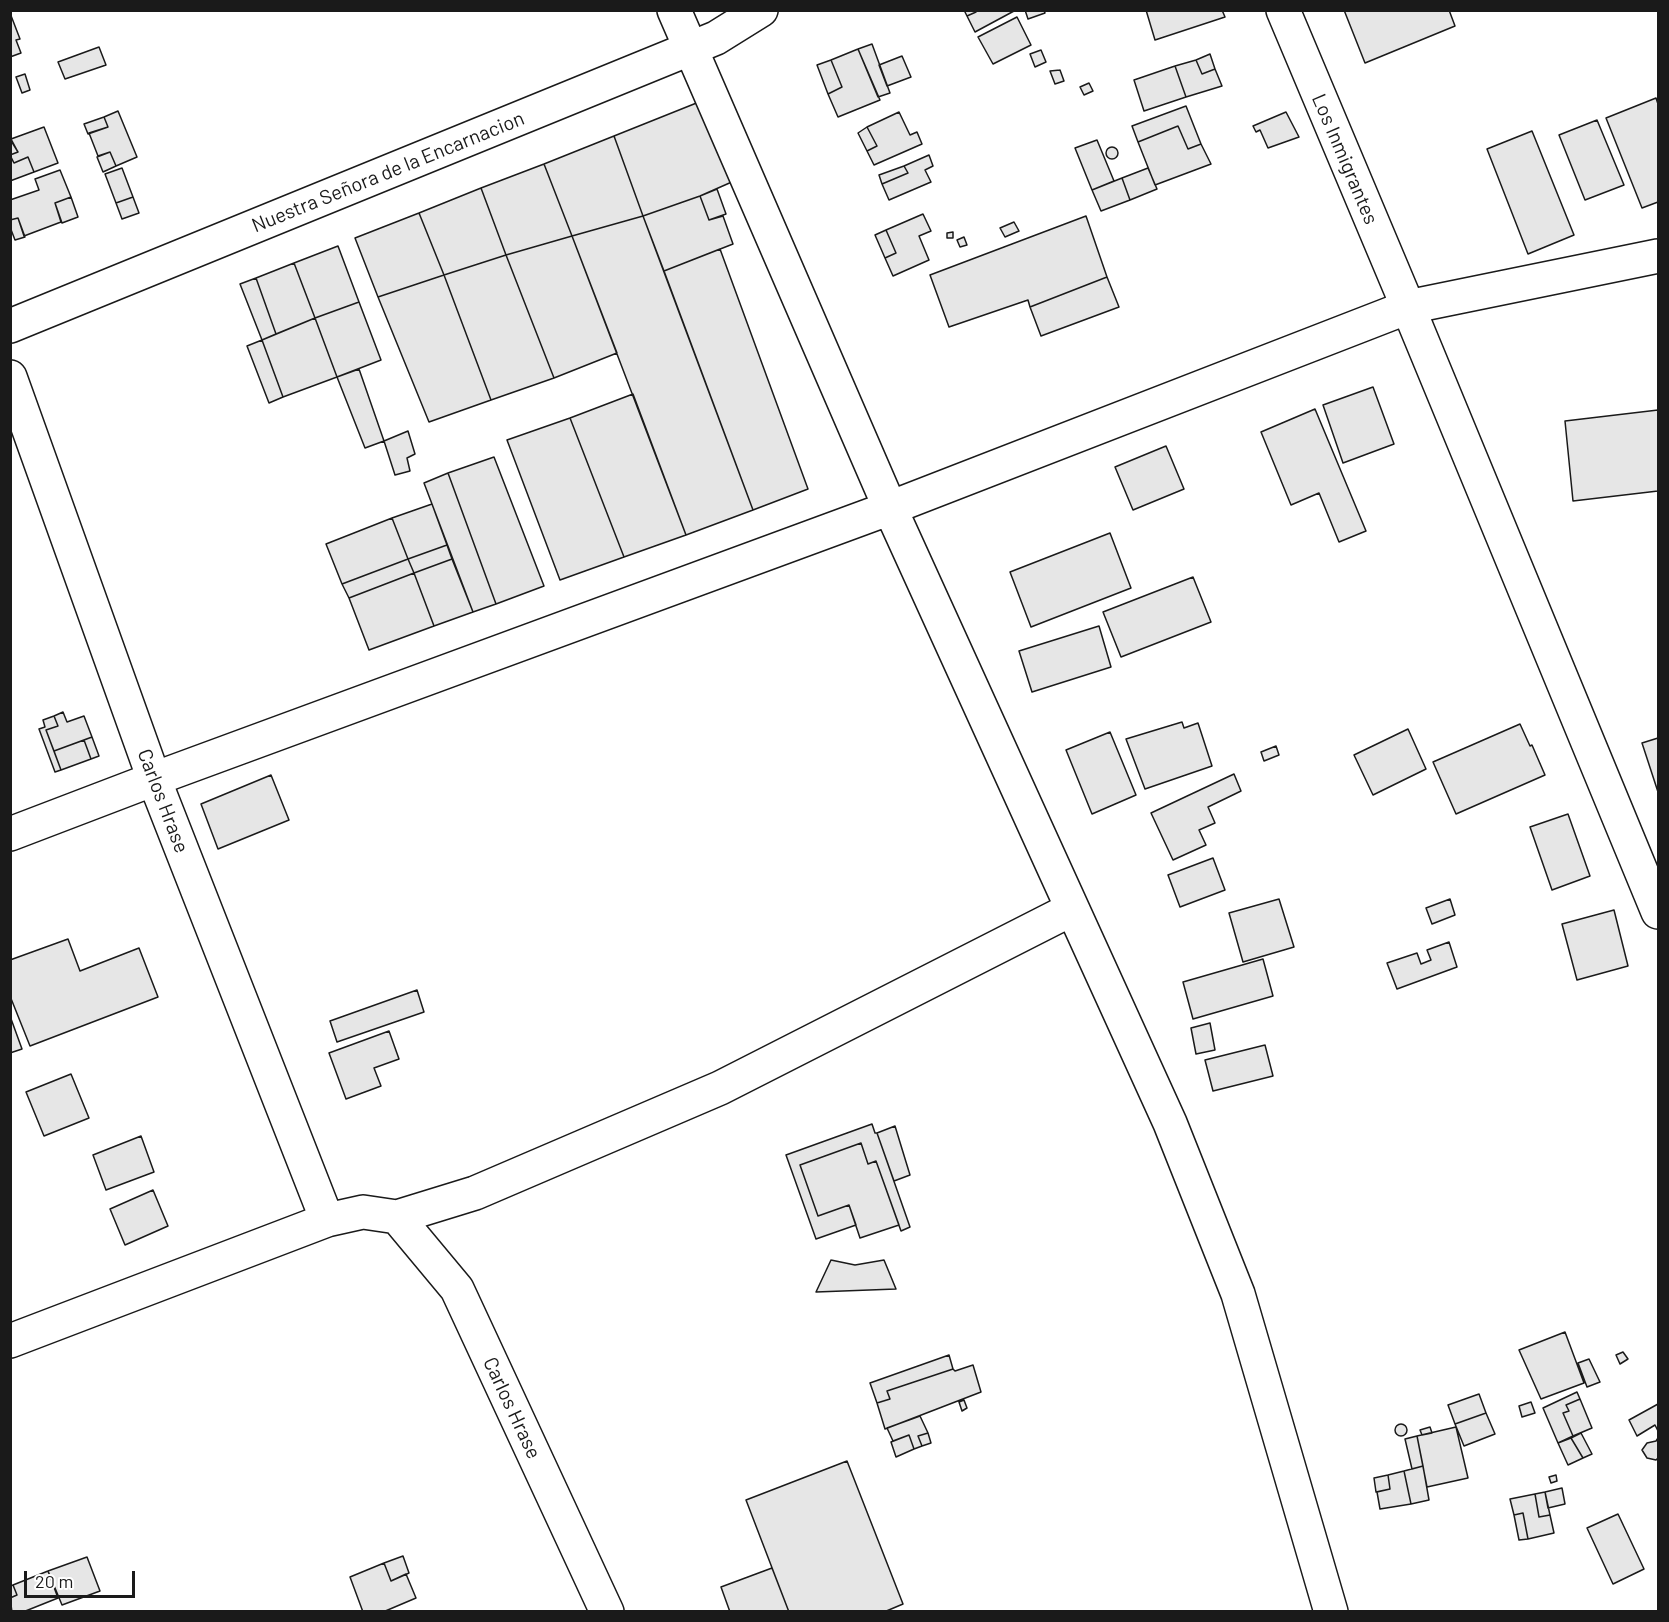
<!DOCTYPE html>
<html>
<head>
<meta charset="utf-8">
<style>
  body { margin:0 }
  #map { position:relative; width:1669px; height:1622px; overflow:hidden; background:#fff; font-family:Barlow,sans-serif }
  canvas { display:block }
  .frame { position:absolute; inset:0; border:12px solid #1a1a1a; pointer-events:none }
  .scale { position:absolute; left:24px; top:1571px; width:111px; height:27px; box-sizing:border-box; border:3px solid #1a1a1a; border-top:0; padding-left:8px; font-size:18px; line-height:21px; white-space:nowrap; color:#1a1a1a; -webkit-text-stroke:4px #fff; paint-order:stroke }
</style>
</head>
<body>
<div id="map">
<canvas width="1669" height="1622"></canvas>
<div class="frame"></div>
<div class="scale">20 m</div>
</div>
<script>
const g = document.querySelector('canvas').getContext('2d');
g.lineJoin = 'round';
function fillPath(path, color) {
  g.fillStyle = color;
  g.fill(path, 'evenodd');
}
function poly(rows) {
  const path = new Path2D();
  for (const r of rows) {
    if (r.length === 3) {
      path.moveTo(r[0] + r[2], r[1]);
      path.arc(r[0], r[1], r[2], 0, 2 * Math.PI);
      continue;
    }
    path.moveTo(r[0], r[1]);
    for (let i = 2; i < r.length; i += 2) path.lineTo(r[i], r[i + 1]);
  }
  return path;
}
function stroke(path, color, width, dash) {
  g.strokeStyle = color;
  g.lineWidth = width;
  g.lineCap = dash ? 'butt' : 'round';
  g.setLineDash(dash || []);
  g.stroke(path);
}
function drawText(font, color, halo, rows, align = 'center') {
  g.font = font + ' Barlow,sans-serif';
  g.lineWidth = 4.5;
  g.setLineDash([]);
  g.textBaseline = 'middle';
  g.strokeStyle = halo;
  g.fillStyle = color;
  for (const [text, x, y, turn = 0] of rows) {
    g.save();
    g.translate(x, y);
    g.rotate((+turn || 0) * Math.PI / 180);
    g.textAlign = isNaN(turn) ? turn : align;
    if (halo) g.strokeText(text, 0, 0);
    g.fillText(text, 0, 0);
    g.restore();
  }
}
const building = poly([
  [964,10,975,10,976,12,967,16,964,10],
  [975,10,1013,10,1014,11,975,32,967,16,976,12,975,10],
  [1025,10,1044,10,1045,13,1028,19,1025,10],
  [1146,10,1222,10,1225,17,1155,40,1146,10],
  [1344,10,1449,10,1455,26,1365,63,1344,10],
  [10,13,20,39,16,40,21,53,10,57,10,13],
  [1017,17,1031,45,993,64,978,37,1017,17],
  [872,44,890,93,878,97,858,49,872,44],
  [99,47,106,65,65,79,58,62,99,47],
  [858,49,880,100,838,117,828,94,842,87,831,60,858,49],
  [1041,50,1046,62,1035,67,1030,54,1041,50],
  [1210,54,1215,69,1202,74,1196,60,1210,54],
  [902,56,911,77,887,86,879,65,902,56],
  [831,60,842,87,828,94,817,65,831,60],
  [1196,60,1202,74,1215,69,1222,86,1186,97,1175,66,1196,60],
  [1175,66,1186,97,1144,111,1134,80,1175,66],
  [1060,70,1064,81,1055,84,1050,71,1060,70],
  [25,74,30,90,22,93,16,77,25,74],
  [1089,83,1093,91,1084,95,1080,87,1089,83],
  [1656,98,1658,104,1658,202,1642,208,1606,118,1656,98],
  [704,100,734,181,700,196,643,216,614,136,704,100],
  [1186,106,1201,144,1188,149,1178,126,1138,142,1132,126,1186,106],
  [118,111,137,157,116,166,110,152,98,156,89,133,108,127,104,117,118,111],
  [899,112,910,135,917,132,922,144,874,165,867,151,877,146,867,127,899,112],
  [1286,112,1299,137,1268,148,1260,130,1256,132,1253,126,1286,112],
  [104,117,108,127,88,134,84,124,104,117],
  [1597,120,1624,185,1585,200,1559,135,1597,120],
  [1178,126,1188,149,1201,144,1211,164,1155,185,1138,142,1178,126],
  [44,127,58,163,34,172,28,157,14,163,10,155,18,152,11,139,44,127],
  [867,127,877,146,867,151,858,133,867,127],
  [1532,131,1574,235,1528,254,1487,149,1532,131],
  [614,136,643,216,572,236,544,164,614,136],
  [10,139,18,152,10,155,10,139],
  [1097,140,1114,181,1092,190,1075,148,1097,140],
  [1112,153,6],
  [110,152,116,166,103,172,97,157,110,152],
  [929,155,933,166,925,170,931,182,889,200,882,184,908,173,904,166,929,155],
  [10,156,14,163,28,157,34,172,10,181,10,156],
  [544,164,572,236,506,255,481,188,544,164],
  [904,166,908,173,882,184,879,175,904,166],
  [122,168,133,197,116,203,105,174,122,168],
  [1148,168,1157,189,1130,200,1122,178,1148,168],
  [60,170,71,197,55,203,61,222,24,236,18,218,10,220,10,200,39,190,35,179,60,170],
  [1122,178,1130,200,1101,211,1092,190,1122,178],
  [481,188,506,255,444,275,419,213,481,188],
  [717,189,726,214,709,220,700,196,717,189],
  [700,196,709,220,723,216,733,244,664,271,643,216,700,196],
  [71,197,78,217,62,223,55,203,71,197],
  [133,197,139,213,122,219,116,203,133,197],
  [419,213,444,275,378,297,355,238,419,213],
  [923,214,931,231,919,236,929,260,893,276,885,258,896,253,886,230,923,214],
  [643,216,753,510,686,535,572,236,643,216],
  [1086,216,1107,277,1030,307,1028,300,949,327,930,275,1086,216],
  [18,218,25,237,15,240,10,227,10,220,18,218],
  [1014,222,1019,231,1005,237,1000,228,1014,222],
  [886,230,896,253,885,258,875,235,886,230],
  [953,232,953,238,947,238,947,233,953,232],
  [572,236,617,353,554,378,506,255,572,236],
  [964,237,967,245,960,247,957,240,964,237],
  [338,246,359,302,315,318,294,263,338,246],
  [720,249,808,489,753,510,664,271,720,249],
  [506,255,554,378,491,400,444,275,506,255],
  [294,263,315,318,276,334,256,278,294,263],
  [444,275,491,400,429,422,378,297,444,275],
  [1107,277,1119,307,1041,336,1030,307,1107,277],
  [256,278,276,334,262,340,240,284,256,278],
  [359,302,381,360,337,377,315,318,359,302],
  [315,318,337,377,283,397,262,340,315,318],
  [262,340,283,397,269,403,247,346,262,340],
  [359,369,384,441,365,448,337,377,359,369],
  [1373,387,1394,444,1343,463,1323,405,1373,387],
  [633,394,686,535,624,557,570,418,633,394],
  [1315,409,1366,531,1339,542,1319,493,1291,505,1261,432,1315,409],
  [1658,410,1658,491,1573,501,1565,421,1658,410],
  [570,418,624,557,560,580,507,440,570,418],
  [408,431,415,454,407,458,410,471,395,475,384,441,408,431],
  [1166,446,1184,489,1133,510,1115,467,1166,446],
  [494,457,544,586,496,604,448,473,494,457],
  [448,473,496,604,473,612,424,483,448,473],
  [432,504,447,545,408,559,392,518,432,504],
  [392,518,408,559,342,584,326,544,392,518],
  [1110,533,1131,588,1031,627,1010,572,1110,533],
  [447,545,452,559,414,573,408,559,447,545],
  [408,559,414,573,349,598,342,584,408,559],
  [452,559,473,612,434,626,414,573,452,559],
  [414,573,434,626,369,650,349,598,414,573],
  [1193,577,1211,622,1121,657,1103,612,1193,577],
  [1099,626,1111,667,1032,692,1019,651,1099,626],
  [63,712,67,722,84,716,92,737,54,751,46,730,58,726,54,716,63,712],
  [54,716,58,726,46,730,61,770,55,772,39,729,45,727,43,720,54,716],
  [1182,722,1184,728,1198,723,1212,766,1145,789,1126,739,1182,722],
  [1520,724,1530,746,1532,745,1545,775,1456,814,1433,762,1520,724],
  [1408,729,1426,769,1373,795,1354,755,1408,729],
  [1110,732,1136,795,1092,814,1066,750,1110,732],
  [92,737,99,756,91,759,84,740,92,737],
  [1658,738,1658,792,1642,743,1658,738],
  [84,740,91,759,61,770,54,751,84,740],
  [1276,746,1279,755,1264,761,1261,752,1276,746],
  [1234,774,1241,791,1208,807,1215,823,1199,830,1206,845,1173,860,1151,813,1234,774],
  [271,775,289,820,218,849,201,804,271,775],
  [1568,814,1590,876,1552,890,1530,827,1568,814],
  [1213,858,1225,890,1180,907,1168,875,1213,858],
  [1279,899,1294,947,1243,962,1229,913,1279,899],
  [1450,899,1455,915,1432,924,1426,908,1450,899],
  [1614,910,1628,966,1577,980,1562,924,1614,910],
  [68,939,80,971,139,948,158,997,30,1046,10,996,10,960,68,939],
  [1449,942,1457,967,1397,989,1387,963,1417,953,1421,964,1431,960,1427,950,1449,942],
  [1263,959,1273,996,1193,1019,1183,982,1263,959],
  [417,990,424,1012,337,1042,330,1021,417,990],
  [10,1016,22,1049,10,1053,10,1016],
  [1210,1023,1215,1050,1196,1054,1191,1028,1210,1023],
  [389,1031,399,1059,374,1068,381,1086,346,1099,329,1053,389,1031],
  [1265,1045,1273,1076,1213,1091,1205,1060,1265,1045],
  [71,1074,89,1118,44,1136,26,1092,71,1074],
  [872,1124,875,1133,877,1133,910,1227,901,1231,876,1161,868,1164,861,1143,800,1165,818,1216,849,1205,856,1225,816,1239,786,1155,872,1124],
  [895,1126,910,1175,894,1181,877,1133,895,1126],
  [141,1136,154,1172,106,1190,93,1155,141,1136],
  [861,1143,868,1164,876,1161,899,1225,860,1238,849,1205,818,1216,800,1165,861,1143],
  [153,1190,168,1226,125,1245,110,1209,153,1190],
  [831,1260,855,1265,884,1260,896,1289,816,1292,831,1260],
  [1565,1332,1584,1383,1541,1399,1519,1350,1565,1332],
  [1623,1352,1628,1359,1620,1364,1616,1355,1623,1352],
  [949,1355,953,1369,887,1391,890,1399,877,1403,870,1383,949,1355],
  [1589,1359,1600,1382,1587,1387,1578,1363,1589,1359],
  [973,1365,981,1392,885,1429,877,1403,890,1399,887,1391,953,1369,955,1371,973,1365],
  [1577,1392,1580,1399,1566,1405,1569,1411,1563,1413,1573,1436,1558,1443,1543,1408,1577,1392],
  [1479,1394,1486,1413,1455,1424,1448,1405,1479,1394],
  [1580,1399,1592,1428,1573,1436,1563,1413,1569,1411,1566,1405,1580,1399],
  [964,1400,967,1408,962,1411,959,1402,964,1400],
  [1531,1402,1535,1413,1522,1417,1519,1406,1531,1402],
  [1658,1404,1658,1431,1655,1425,1637,1436,1629,1420,1658,1404],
  [1486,1413,1495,1434,1464,1446,1455,1424,1486,1413],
  [920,1416,928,1433,918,1436,922,1446,914,1449,909,1435,893,1441,887,1428,920,1416],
  [1401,1430,6],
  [1430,1427,1432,1433,1422,1435,1420,1430,1430,1427],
  [1456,1427,1468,1478,1427,1487,1417,1436,1456,1427],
  [928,1433,931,1443,922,1446,918,1436,928,1433],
  [1581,1433,1592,1454,1583,1458,1571,1438,1581,1433],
  [909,1435,914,1449,896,1457,891,1442,909,1435],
  [1417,1436,1423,1466,1412,1469,1405,1439,1417,1436],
  [1571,1438,1583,1458,1568,1465,1558,1443,1571,1438],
  [1658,1438,1658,1458,1656,1460,1647,1458,1642,1450,1647,1443,1656,1441,1658,1438],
  [847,1461,903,1604,884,1612,789,1612,746,1500,847,1461],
  [1423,1466,1429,1500,1411,1504,1404,1471,1423,1466],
  [1404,1471,1411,1504,1380,1509,1377,1492,1390,1489,1388,1475,1404,1471],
  [1388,1475,1390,1489,1376,1492,1374,1478,1388,1475],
  [1556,1475,1557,1481,1551,1483,1549,1477,1556,1475],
  [1562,1488,1565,1504,1548,1508,1545,1492,1562,1488],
  [1545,1492,1550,1515,1539,1517,1535,1494,1545,1492],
  [1535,1494,1539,1517,1550,1515,1554,1533,1528,1539,1523,1513,1514,1515,1510,1499,1535,1494],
  [1523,1513,1528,1539,1519,1540,1514,1515,1523,1513],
  [1618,1514,1644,1569,1613,1584,1587,1528,1618,1514],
  [403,1556,409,1573,391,1581,384,1563,403,1556],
  [87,1557,100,1591,62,1605,48,1571,87,1557],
  [384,1563,391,1581,406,1574,416,1598,383,1612,363,1612,350,1577,384,1563],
  [772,1568,789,1612,730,1612,721,1587,772,1568],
  [48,1571,58,1598,23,1612,12,1612,10,1598,17,1595,13,1585,48,1571],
  [13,1585,17,1595,10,1598,10,1586,13,1585]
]);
const minor = poly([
  [674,10,890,508,1170,1123,1238,1294,1331,1612],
  [1283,10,1408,307,1658,912],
  [10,326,716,38,761,10],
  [10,377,154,779,327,1220],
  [10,834,154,779,890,508,1408,307,1658,256],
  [397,1217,457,1289,607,1612],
  [10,1341,327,1220,363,1212,397,1217,475,1193,720,1088,1072,909]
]);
const streetNames = [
  ["Los Inmigrantes",1345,159,67],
  ["Nuestra Señora de la Encarnacion",388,172,-22],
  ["Carlos Hrase",163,801,69],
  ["Carlos Hrase",512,1408,65]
];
fillPath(building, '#e6e6e6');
stroke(building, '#1a1a1a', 1.5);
stroke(minor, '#1a1a1a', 36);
stroke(minor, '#fff', 33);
drawText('20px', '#1a1a1a', '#fff', streetNames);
</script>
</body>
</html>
